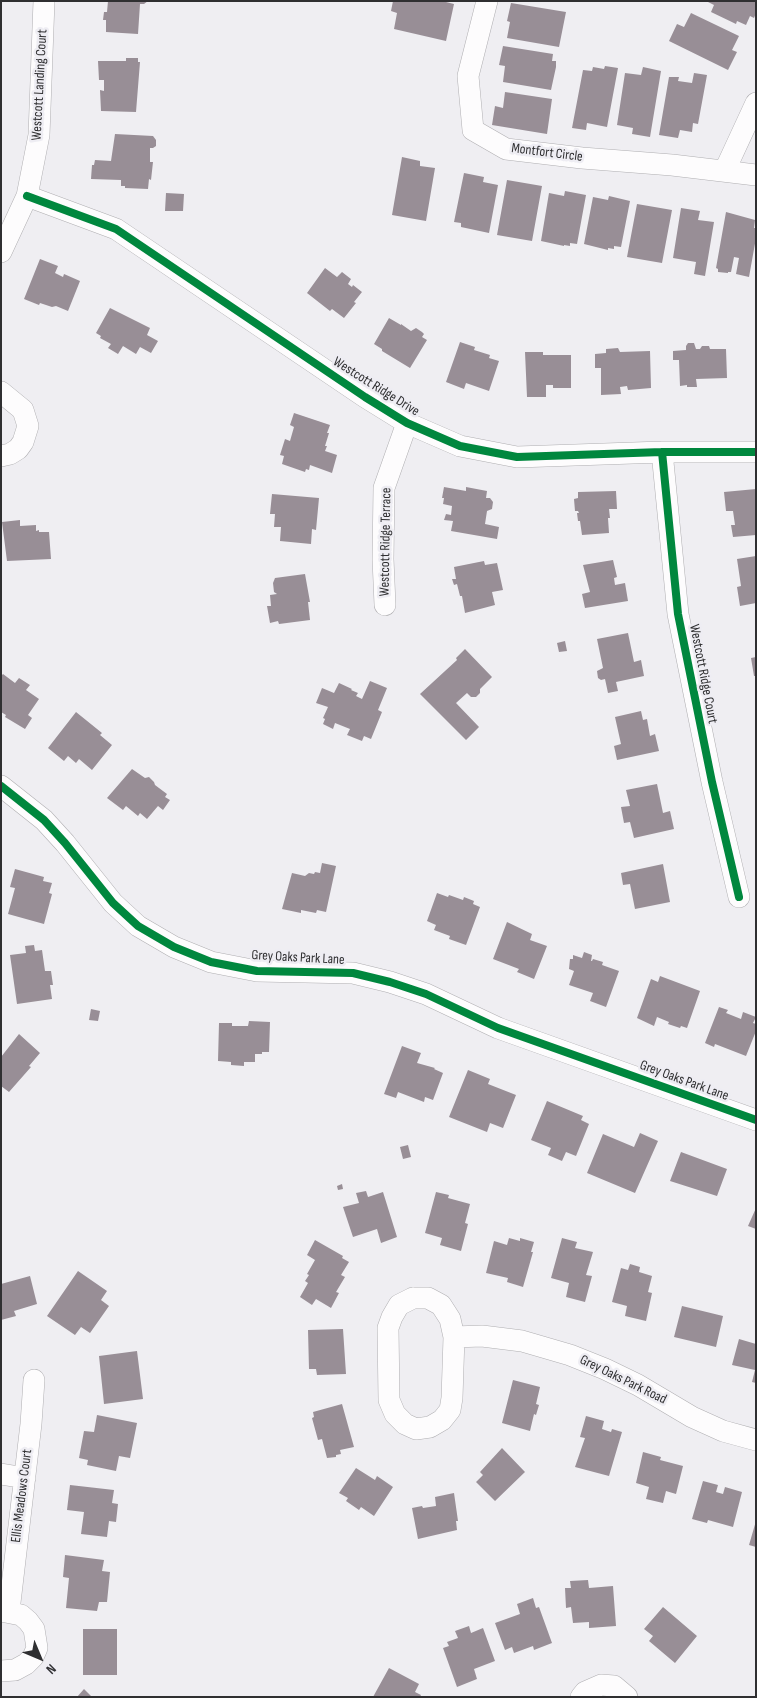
<!DOCTYPE html>
<html>
<head>
<meta charset="utf-8">
<style>
  body { margin:0 }
  #map { position:relative; width:757px; height:1698px; overflow:hidden; background:#efeef2; font-family:"Sofia Sans Condensed",sans-serif }
  canvas { display:block }
  .frame { position:absolute; inset:0; border:2px solid #2f2f31; pointer-events:none }
  .north { position:absolute; left:15px; top:1633px; width:50px; height:50px; -webkit-text-stroke:4px #eeedf3; paint-order:stroke; rotate:135deg; font-size:14px; font-weight:700; line-height:20px; text-align:center; color:#2f2f31 }
  .north::after { content:''; display:block; margin:auto; width:18px; height:22px; background:#2f2f31; clip-path:polygon(50% 0,100% 100%,50% 72%,0 100%) }
</style>
</head>
<body>
<div id="map">
<canvas width="757" height="1698"></canvas>
<div class="frame"></div>
<div class="north">N</div>
</div>
<script>
const g = document.querySelector('canvas').getContext('2d');
g.lineJoin = 'round';
function fillPath(path, color) {
  g.fillStyle = color;
  g.fill(path, 'evenodd');
}
function poly(rows) {
  const path = new Path2D();
  for (const r of rows) {
    path.moveTo(r[0], r[1]);
    for (let i = 2; i < r.length; i += 2) path.lineTo(r[i], r[i + 1]);
  }
  return path;
}
function stroke(path, color, width, dash) {
  g.strokeStyle = color;
  g.lineWidth = width;
  g.lineCap = dash ? 'butt' : 'round';
  g.setLineDash(dash || []);
  g.stroke(path);
}
function drawText(font, color, halo, rows, align = 'center') {
  g.font = font + ' "Sofia Sans Condensed",sans-serif';
  g.lineWidth = 5;
  g.setLineDash([]);
  g.textBaseline = 'middle';
  g.strokeStyle = halo;
  g.fillStyle = color;
  for (const [text, x, y, turn = 0] of rows) {
    g.save();
    g.translate(x, y);
    g.rotate((+turn || 0) * Math.PI / 180);
    g.textAlign = isNaN(turn) ? turn : align;
    if (halo) g.strokeText(text, 0, 0);
    g.fillText(text, 0, 0);
    g.restore();
  }
}
const building = poly([
  [108,1,148,1,144,4,140,4,138,34,106,32,106,20,103,20,104,12,107,12],
  [393,1,442,1,454,4,446,41,394,29,397,13,391,11],
  [706,1,756,1,756,13,754,18,750,16,746,25,737,21,736,24,711,12,714,5],
  [511,3,566,12,559,47,507,38,510,22,507,21],
  [691,13,739,36,732,50,737,52,728,70,669,41,677,24,684,27],
  [503,46,553,54,552,61,556,61,556,67,551,90,503,82,505,66,499,65],
  [126,58,138,58,138,62,140,62,136,112,101,111,100,90,104,91,104,80,99,80,98,61,126,61],
  [605,66,618,68,607,127,587,123,586,130,572,128,583,70,592,71,593,67,604,69],
  [643,67,661,71,650,137,632,134,633,128,617,125,625,73,641,75],
  [694,73,707,75,698,124,693,123,692,132,680,130,678,138,659,135,669,77,679,77,678,81,692,83],
  [505,92,552,99,547,134,492,125,495,106,503,108],
  [115,134,153,136,156,140,156,146,153,148,150,148,150,162,153,162,151,180,149,179,148,189,125,188,125,186,121,186,121,180,91,179,92,165,94,165,95,160,111,161],
  [402,157,420,161,420,166,435,168,426,221,392,215],
  [464,173,484,177,483,182,498,185,489,233,461,227,461,223,454,222],
  [507,180,542,186,532,241,497,235],
  [565,191,586,195,577,244,570,243,570,246,564,245,564,246,541,241,549,193,564,196],
  [166,193,184,194,183,211,165,211],
  [609,196,630,201,621,247,614,246,614,249,608,248,608,250,584,244,593,197,608,200],
  [637,204,672,210,662,263,627,257],
  [681,208,700,211,698,220,714,222,705,276,694,274,696,262,673,258],
  [726,212,755,220,754,228,756,228,756,238,749,277,736,274,739,258,734,257,731,272,728,272,728,273,718,272,718,269,716,268],
  [40,259,58,266,55,273,63,277,64,274,80,281,68,311,56,306,52,307,40,303,39,305,24,299],
  [325,268,337,277,342,272,351,279,348,284,352,287,353,285,362,292,354,302,356,303,344,318,332,309,330,311,307,293],
  [110,308,150,328,147,335,158,341,151,353,140,347,136,354,123,346,118,354,108,348,111,344,100,338,101,336,96,333],
  [389,318,401,325,401,324,411,331,416,328,422,332,424,334,422,337,427,340,410,368,382,351,382,349,374,344],
  [460,342,475,347,474,350,490,355,489,358,499,361,489,391,466,383,464,389,446,382],
  [688,343,694,343,696,349,700,349,702,346,709,346,710,349,726,349,727,378,696,379,697,387,687,387,687,385,680,386,679,360,673,360,673,351,686,350,686,346],
  [618,348,620,352,650,351,651,388,628,390,627,386,620,387,621,394,601,395,601,368,595,368,595,354,606,353,606,349],
  [525,352,543,352,543,355,571,355,571,388,553,388,553,385,546,385,546,397,527,397],
  [294,413,330,425,327,433,329,433,325,446,327,446,325,451,337,455,332,473,310,465,309,470,306,469,305,472,282,464,284,456,280,455,285,439,290,441,294,427,290,425],
  [444,487,466,491,466,487,487,491,486,498,490,498,493,502,492,509,487,511,485,524,499,527,497,539,451,531,453,521,444,520,446,514,451,515,452,506,443,504,444,498,442,498],
  [756,489,756,535,733,537,731,525,735,525,733,511,726,511,724,492],
  [616,491,617,509,609,509,610,518,608,518,609,533,582,535,580,521,578,521,577,513,579,513,578,511,575,511,574,499,578,498,578,492],
  [272,494,319,498,316,530,312,529,311,544,280,541,281,527,274,527,275,514,270,514],
  [20,520,20,526,36,525,36,531,39,530,39,532,49,532,51,559,7,561,2,522],
  [756,556,756,603,740,606,737,587,741,586,737,559],
  [613,560,617,577,614,578,615,585,625,583,628,601,585,608,582,594,590,592,583,565],
  [484,561,485,565,497,563,503,590,492,592,495,605,465,613,462,596,460,596,457,584,454,585,452,579,456,579,454,567],
  [305,574,310,602,308,602,310,620,279,624,278,621,270,623,267,606,271,606,270,595,277,594,274,592,273,583,275,578],
  [628,633,634,662,641,660,644,676,616,682,618,691,608,693,605,679,601,680,598,678,597,671,603,668,597,639],
  [565,641,567,651,559,652,557,643],
  [465,649,492,677,480,689,480,693,476,697,471,697,467,693,456,703,479,727,466,740,420,694,457,660,456,658],
  [756,657,756,676,754,676,751,658],
  [3,674,15,683,19,678,30,685,26,690,39,699,28,715,32,718,25,729,5,717,6,715,1,712,1,676],
  [370,681,387,688,378,710,382,712,371,739,364,736,362,741,347,735,350,729,335,723,333,729,323,724,325,719,323,718,328,707,316,703,322,688,334,693,339,683,352,689,351,690,358,693,356,696,362,699],
  [641,711,643,720,647,719,650,736,655,734,659,751,617,760,614,746,621,744,615,717],
  [76,712,102,733,100,735,112,745,92,770,79,759,76,763,68,756,64,761,48,748],
  [132,769,145,778,149,777,154,782,155,785,167,794,165,797,170,800,163,810,158,806,147,819,140,813,138,816,126,806,123,810,107,798],
  [657,784,663,813,670,811,674,829,634,838,630,822,624,823,621,807,630,806,626,790],
  [322,863,336,866,326,912,317,910,316,913,301,910,301,913,282,909,292,873,305,876,309,873,314,874,315,872,320,873],
  [663,864,670,902,635,909,630,884,623,885,621,873],
  [15,869,44,877,43,881,52,883,49,893,52,894,44,924,8,914,15,888,10,887],
  [437,893,448,897,449,895,463,900,464,897,474,901,473,904,480,907,466,945,449,939,450,936,434,930,436,925,427,921],
  [507,922,532,934,530,940,547,946,534,979,517,972,519,969,493,959],
  [34,945,35,951,42,950,45,971,51,971,53,985,50,985,52,999,17,1004,10,955,26,953,25,946],
  [584,952,592,955,591,961,592,961,593,959,603,962,602,965,619,971,606,1007,590,1001,593,993,569,985,574,971,569,969,570,959,573,959,573,955,582,958],
  [660,976,700,991,687,1028,681,1026,680,1028,668,1024,669,1022,657,1017,654,1026,637,1018,651,979,658,982],
  [719,1007,728,1010,726,1013,741,1019,743,1012,756,1017,753,1023,756,1024,756,1031,746,1056,715,1044,714,1047,705,1043],
  [91,1009,100,1011,98,1021,89,1020],
  [249,1021,270,1022,269,1052,262,1052,262,1054,255,1054,255,1062,244,1062,244,1066,231,1065,231,1062,218,1061,219,1023,232,1023,232,1026,248,1026],
  [19,1034,40,1053,29,1066,31,1067,9,1092,1,1086,1,1057],
  [402,1046,421,1053,417,1063,435,1068,434,1069,443,1073,433,1100,425,1097,424,1102,398,1092,396,1098,384,1094],
  [468,1070,490,1079,488,1084,516,1095,503,1128,490,1123,487,1132,449,1117],
  [547,1101,583,1116,581,1120,589,1124,576,1156,566,1152,562,1161,548,1155,551,1148,531,1140],
  [640,1133,658,1141,635,1193,587,1173,603,1134,634,1147],
  [408,1145,411,1157,403,1159,400,1147],
  [681,1152,727,1169,717,1196,670,1181],
  [342,1184,343,1189,338,1190,337,1186],
  [366,1191,368,1197,383,1192,397,1237,381,1243,377,1229,353,1237,343,1207,359,1203,356,1193],
  [436,1192,449,1195,448,1198,470,1204,465,1223,468,1224,461,1251,440,1245,442,1238,425,1233],
  [756,1208,756,1229,748,1226],
  [509,1238,520,1241,520,1238,534,1242,531,1252,533,1252,523,1287,507,1282,508,1278,486,1273,494,1241,507,1245],
  [562,1238,577,1242,575,1248,593,1252,586,1275,592,1276,585,1302,566,1297,569,1283,551,1278],
  [315,1240,343,1256,342,1258,349,1262,341,1275,345,1277,336,1292,339,1293,331,1308,316,1299,312,1305,300,1297,308,1283,305,1281,309,1275,307,1274,315,1260,307,1255],
  [630,1264,640,1267,639,1272,652,1276,648,1292,652,1293,646,1321,625,1316,627,1306,612,1302,621,1268,628,1270],
  [78,1271,107,1291,101,1300,109,1306,90,1333,81,1327,75,1335,47,1316],
  [30,1276,37,1304,14,1311,16,1316,1,1320,1,1284],
  [682,1306,723,1316,716,1347,674,1337],
  [343,1329,346,1374,317,1375,316,1369,309,1369,308,1330],
  [739,1339,756,1344,756,1383,752,1382,755,1370,732,1365],
  [137,1351,143,1399,104,1404,99,1356],
  [513,1380,540,1387,536,1404,539,1405,536,1415,534,1414,530,1431,502,1423],
  [342,1404,354,1447,340,1450,341,1454,336,1455,336,1457,327,1458,322,1439,318,1440,312,1418,314,1417,313,1412],
  [97,1415,137,1423,130,1458,119,1456,116,1471,87,1465,88,1460,79,1458,84,1431,94,1432],
  [586,1416,604,1421,602,1429,611,1432,612,1429,622,1432,609,1476,575,1467,585,1438,580,1437],
  [502,1448,525,1472,495,1501,476,1482,483,1475,480,1472],
  [643,1452,661,1457,660,1460,683,1466,676,1494,666,1491,663,1503,646,1499,649,1487,636,1483],
  [356,1468,375,1480,377,1476,393,1487,374,1516,361,1507,359,1510,346,1501,348,1498,339,1493],
  [703,1481,718,1485,716,1492,723,1494,725,1487,742,1492,733,1527,708,1520,707,1523,692,1519],
  [70,1485,114,1490,112,1503,118,1504,116,1522,109,1521,107,1537,81,1534,84,1512,67,1510],
  [454,1493,458,1521,456,1521,457,1530,418,1539,412,1508,422,1506,423,1508,436,1506,435,1497],
  [756,1521,756,1547,749,1545],
  [65,1555,104,1560,102,1571,110,1572,107,1602,99,1602,97,1611,66,1608,69,1578,63,1577],
  [588,1580,589,1588,613,1586,616,1626,589,1628,589,1622,573,1623,571,1607,566,1608,565,1588,571,1588,570,1581],
  [533,1598,536,1608,539,1607,552,1643,534,1650,533,1646,514,1653,512,1647,505,1650,495,1623,520,1614,517,1604],
  [663,1607,697,1636,675,1663,649,1641,653,1636,644,1629],
  [469,1626,471,1633,483,1628,495,1661,474,1669,477,1679,457,1687,443,1648,449,1646,447,1642,458,1638,455,1631],
  [83,1629,117,1629,117,1675,83,1675],
  [389,1668,419,1684,415,1692,421,1695,420,1697,373,1697],
  [84,1689,92,1697,77,1697]
]);
const minor = poly([
  [487,1,468,76,473,130,506,149,582,158,672,165,756,175],
  [725,170,756,103],
  [27,196,116,229,365,397,407,423,460,446,517,457,662,452,756,452],
  [1,252,27,196,39,135,44,1],
  [1,392,23,410,28,426,23,442,18,449,10,454,1,456],
  [662,452,678,614,712,782,739,897],
  [385,605,383,559,384,488,407,423],
  [1,786,44,820,65,843,113,903,138,926,174,947,211,962,257,971,353,973,390,982,426,994,498,1028,756,1120],
  [413,1298,428,1298,441,1305,450,1319,454,1337,452,1398,450,1410,442,1420,430,1427,416,1429,405,1424,395,1414,389,1400,388,1328,392,1317,399,1305,413,1298],
  [454,1337,482,1336,522,1341,570,1355,605,1369,638,1385,692,1417,723,1431,756,1440],
  [1,1474,25,1478],
  [1,1611,21,1615,28,1621,34,1629,37,1648,33,1657,26,1664,15,1670,1,1671],
  [9,1611,31,1424,34,1380],
  [581,1697,585,1692,601,1685,614,1686,627,1697]
]);
const cycleway = poly([
  [27,196,116,229,365,397,407,423,460,446,517,457,662,452,756,452],
  [662,452,678,614,712,782,739,897],
  [1,786,44,820,65,843,113,903,138,926,174,947,211,962,257,971,353,973,390,982,426,994,498,1028,756,1120]
]);
const streetNames = [
  ["Westcott Landing Court",40,85,-87],
  ["Montfort Circle",547,153,7],
  ["Westcott Ridge Drive",376,387,32],
  ["Westcott Ridge Terrace",386,542,-89],
  ["Westcott Ridge Court",703,674,79],
  ["Grey Oaks Park Lane",298,958,3],
  ["Grey Oaks Park Lane",684,1081,20],
  ["Grey Oaks Park Road",623,1380,26],
  ["Ellis Meadows Court",22,1496,-83]
];
fillPath(building, '#988e96');
stroke(minor, '#afaeb1', 22);
stroke(minor, '#fdfcfd', 21);
stroke(cycleway, '#00873e', 8);
drawText('14px', '#2f2f31', '#eeedf3', streetNames);
</script>
</body>
</html>
